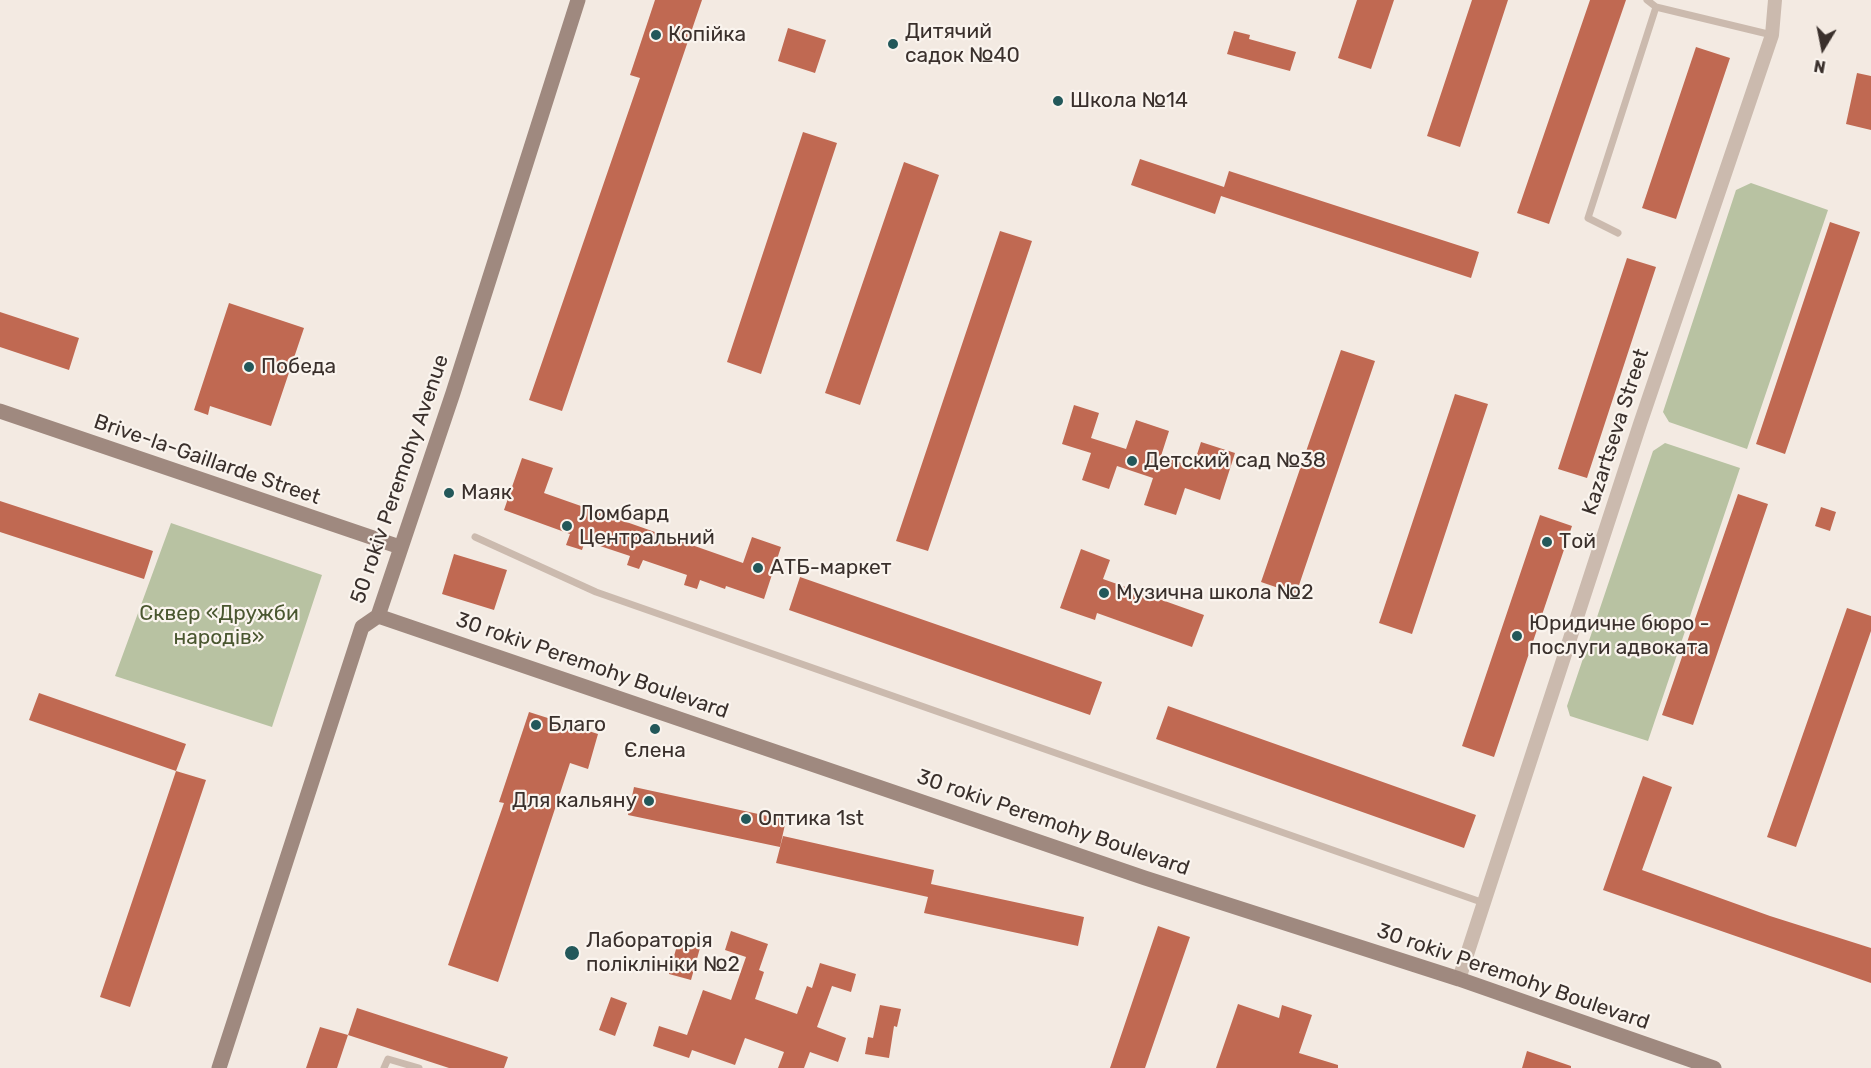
<!DOCTYPE html>
<html>
<head>
<meta charset="utf-8">
<style>
  body { margin:0 }
  #map { position:relative; width:1871px; height:1068px; overflow:hidden; background:#f3eae2; font-family:Rubik,sans-serif }
  canvas { display:block }
  .north { position:absolute; left:1793px; top:18px; width:60px; height:60px; -webkit-text-stroke:4px #faf4ee; paint-order:stroke; rotate:190deg; font-size:16px; font-weight:700; line-height:24px; text-align:center; color:#3a302c }
  .north::after { content:''; display:block; margin:auto; width:21px; height:27px; background:#3a302c; clip-path:polygon(50% 0,100% 100%,50% 72%,0 100%) }
</style>
</head>
<body>
<div id="map">
<canvas width="1871" height="1068"></canvas>
<div class="north">N</div>
</div>
<script>
const g = document.querySelector('canvas').getContext('2d');
g.lineJoin = 'round';
function fillPath(path, color) {
  g.fillStyle = color;
  g.fill(path, 'evenodd');
}
function poly(rows) {
  const path = new Path2D();
  for (const r of rows) {
    path.moveTo(r[0], r[1]);
    for (let i = 2; i < r.length; i += 2) path.lineTo(r[i], r[i + 1]);
  }
  return path;
}
function stroke(path, color, width, dash) {
  g.strokeStyle = color;
  g.lineWidth = width;
  g.lineCap = dash ? 'butt' : 'round';
  g.setLineDash(dash || []);
  g.stroke(path);
}
function drawText(font, color, halo, rows, align = 'center') {
  g.font = font + ' Rubik,sans-serif';
  g.lineWidth = 4.5;
  g.setLineDash([]);
  g.textBaseline = 'middle';
  g.strokeStyle = halo;
  g.fillStyle = color;
  for (const [text, x, y, turn = 0] of rows) {
    g.save();
    g.translate(x, y);
    g.rotate((+turn || 0) * Math.PI / 180);
    g.textAlign = isNaN(turn) ? turn : align;
    if (halo) g.strokeText(text, 0, 0);
    g.fillText(text, 0, 0);
    g.restore();
  }
}
const green = poly([
  [1751,183,1828,210,1747,449,1669,422,1663,412,1736,190],
  [1665,443,1740,468,1648,741,1570,716,1567,706,1653,451],
  [171,523,322,575,272,727,115,676]
]);
const building = poly([
  [655,0,702,0,562,411,529,400,640,78,630,75],
  [1357,0,1394,0,1371,69,1338,58],
  [1472,0,1508,0,1460,147,1427,136],
  [1590,0,1626,0,1549,224,1517,213],
  [788,28,826,40,815,73,778,61],
  [1234,31,1250,35,1249,39,1296,52,1290,71,1227,54],
  [1696,47,1730,58,1676,219,1642,208],
  [1857,73,1871,76,1871,130,1846,124],
  [803,132,837,143,761,374,727,362],
  [1140,159,1224,187,1229,171,1479,252,1471,278,1221,196,1215,214,1131,185],
  [904,162,939,175,860,405,825,393],
  [1830,222,1860,232,1785,454,1756,444],
  [1000,231,1032,241,928,551,896,541],
  [1627,258,1656,267,1587,478,1558,469],
  [229,303,304,328,271,426,210,406,208,415,194,410],
  [0,312,79,338,69,370,0,347],
  [1341,350,1375,361,1296,594,1261,582],
  [1455,394,1488,404,1412,634,1379,623],
  [1074,405,1099,413,1091,438,1126,449,1136,420,1169,431,1161,456,1193,467,1201,442,1235,453,1220,500,1185,488,1176,515,1144,505,1153,478,1117,466,1109,489,1082,480,1091,453,1062,444],
  [522,458,553,468,544,493,743,563,752,537,781,547,764,599,726,586,725,589,700,580,697,589,684,585,687,575,643,560,639,569,627,565,630,556,585,541,582,550,566,545,570,534,504,510],
  [1738,494,1768,504,1693,725,1662,715],
  [0,501,153,551,144,579,0,532],
  [1821,507,1836,512,1830,531,1815,526],
  [1540,515,1572,526,1494,757,1462,746],
  [1081,549,1110,560,1103,579,1204,615,1192,647,1097,613,1095,620,1060,608],
  [454,554,507,570,494,610,442,594],
  [800,577,1102,682,1090,715,789,610],
  [1847,608,1871,616,1871,631,1796,847,1767,837],
  [39,693,186,744,176,771,29,720],
  [1168,706,1476,815,1464,848,1156,739],
  [529,712,598,734,588,769,570,763,498,982,448,965,504,803,499,802],
  [176,771,206,780,130,1007,100,997],
  [1643,776,1672,787,1642,870,1770,916,1871,948,1871,983,1603,890],
  [634,787,786,820,780,847,628,815],
  [783,836,934,870,931,884,1084,917,1078,946,924,913,928,897,776,863],
  [1158,926,1190,937,1145,1068,1110,1068],
  [731,931,768,944,759,970,764,972,755,999,797,1014,807,986,812,988,820,963,856,974,851,992,832,986,817,1027,846,1038,838,1062,810,1052,804,1068,778,1068,784,1052,745,1038,735,1065,692,1050,689,1058,653,1046,659,1026,687,1035,703,990,731,1000,746,957,725,950],
  [678,942,700,948,691,980,669,974],
  [611,997,627,1003,615,1036,599,1030],
  [1238,1004,1279,1018,1282,1005,1312,1015,1299,1053,1338,1065,1338,1068,1216,1068],
  [880,1005,901,1009,897,1027,894,1026,889,1058,865,1054,868,1037,873,1038],
  [357,1008,508,1057,504,1068,449,1068,348,1035],
  [320,1027,348,1035,337,1068,306,1068],
  [1527,1051,1571,1066,1571,1068,1522,1068]
]);
const lane = poly([
  [1647,0,1656,7,1772,35],
  [1618,233,1588,218,1656,7],
  [475,537,596,592,1484,903],
  [384,1068,388,1059,419,1068]
]);
const street = poly([
  [1459,979,1640,424,1772,35,1775,0]
]);
const secondary = poly([
  [0,411,400,547],
  [378,616,1145,878,1459,979,1714,1068],
  [219,1068,362,627,378,616,453,393,578,0]
]);
const markers = [
  [656,35,6,"#23585a"],
  [893,44,6,"#23585a"],
  [1058,101,6,"#23585a"],
  [249,367,6,"#23585a"],
  [1132,461,6,"#23585a"],
  [449,493,6,"#23585a"],
  [567,526,6,"#23585a"],
  [1547,542,6,"#23585a"],
  [758,568,6,"#23585a"],
  [1104,593,6,"#23585a"],
  [1517,636,6,"#23585a"],
  [536,725,6,"#23585a"],
  [655,729,6,"#23585a"],
  [649,801,6,"#23585a"],
  [746,819,6,"#23585a"],
  [572,953,8,"#23585a"]
];
const poiNames = [
  ["Дитячий",905,32],
  ["садок №40",905,56],
  ["Копійка",668,35],
  ["Школа №14",1070,101],
  ["Победа",261,367],
  ["Детский сад №38",1144,461],
  ["Маяк",461,493],
  ["Ломбард",579,514],
  ["Центральний",579,538],
  ["Той",1559,542],
  ["АТБ-маркет",770,568],
  ["Музична школа №2",1116,593],
  ["Юридичне бюро -",1529,624],
  ["послуги адвоката",1529,648],
  ["Благо",548,725],
  ["Єлена",655,751,"center"],
  ["Для кальяну",637,801,"right"],
  ["Оптика 1st",758,819],
  ["Лабораторія",586,941],
  ["поліклініки №2",586,965]
];
const streetNames = [
  ["Kazartseva Street",1616,432,-72],
  ["Brive-la-Gaillarde Street",207,460,19],
  ["50 rokiv Peremohy Avenue",400,479,-71],
  ["30 rokiv Peremohy Boulevard",592,666,19],
  ["30 rokiv Peremohy Boulevard",1053,823,19],
  ["30 rokiv Peremohy Boulevard",1513,977,19]
];
const parkNames = [
  ["Сквер «Дружби",219,614],
  ["народів»",219,638]
];
fillPath(green, '#b8c2a2');
fillPath(building, '#c06952');
stroke(lane, '#cbbaae', 7);
stroke(street, '#cbbaae', 14);
stroke(secondary, '#9f897f', 15);
for (const [x, y, r, color] of markers) {
  const dot = new Path2D();
  dot.arc(x, y, r, 0, 2 * Math.PI);
  g.fillStyle = color;
  g.fill(dot);
  stroke(dot, '#faf4ee', 2);
}
drawText('21px', '#3a302c', '#faf4ee', poiNames, 'left');
drawText('21px', '#3a302c', '#faf4ee', streetNames);
drawText('21px', '#4a5730', '#faf4ee', parkNames);
</script>
</body>
</html>
